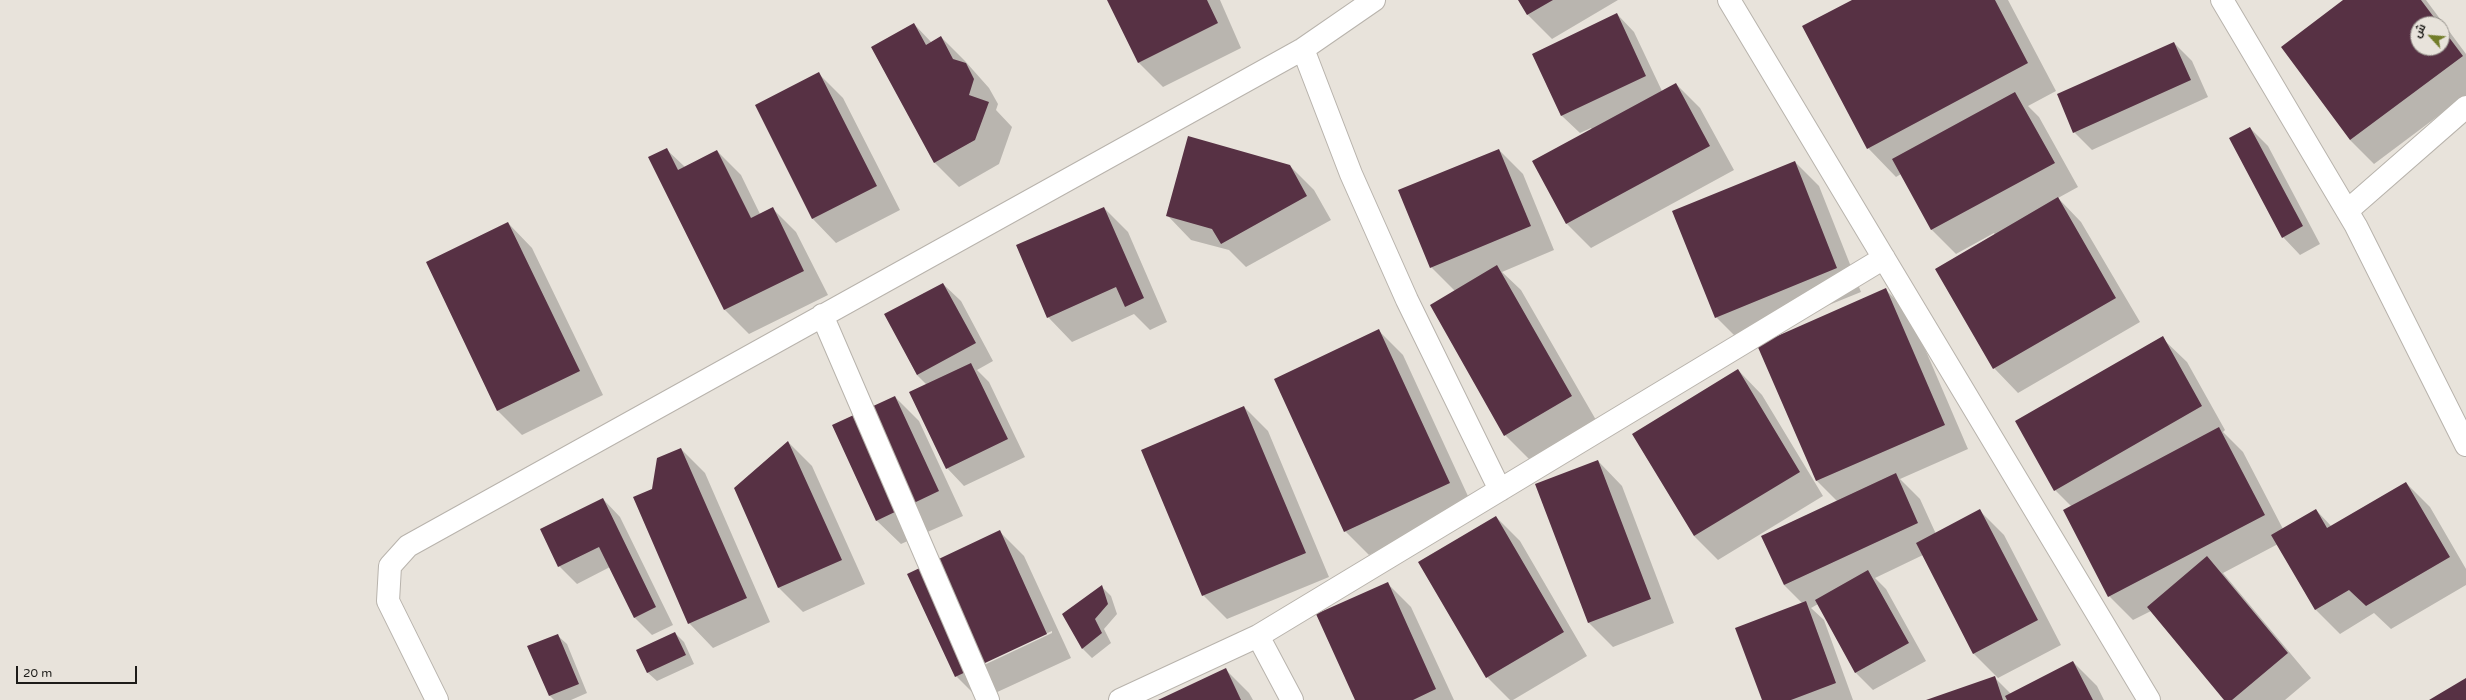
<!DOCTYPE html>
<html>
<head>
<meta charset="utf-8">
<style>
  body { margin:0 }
  #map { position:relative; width:2466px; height:700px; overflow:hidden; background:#e8e3db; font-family:"Varela Round",Cairo,sans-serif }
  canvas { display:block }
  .north { position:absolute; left:2410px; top:16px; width:40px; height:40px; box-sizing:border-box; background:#e8e3db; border:1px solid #97938d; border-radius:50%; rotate:296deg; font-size:11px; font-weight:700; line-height:16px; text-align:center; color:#1d1c19 }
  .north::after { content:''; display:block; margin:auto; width:14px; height:18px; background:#727d2a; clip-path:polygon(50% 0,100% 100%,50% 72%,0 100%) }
  .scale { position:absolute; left:16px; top:666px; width:121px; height:18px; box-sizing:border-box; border:2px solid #1d1c19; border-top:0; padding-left:5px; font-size:12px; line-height:14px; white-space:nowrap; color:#1d1c19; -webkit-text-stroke:3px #e8e3db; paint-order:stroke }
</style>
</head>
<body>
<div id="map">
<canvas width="2466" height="700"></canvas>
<div class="north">ش</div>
<div class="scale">20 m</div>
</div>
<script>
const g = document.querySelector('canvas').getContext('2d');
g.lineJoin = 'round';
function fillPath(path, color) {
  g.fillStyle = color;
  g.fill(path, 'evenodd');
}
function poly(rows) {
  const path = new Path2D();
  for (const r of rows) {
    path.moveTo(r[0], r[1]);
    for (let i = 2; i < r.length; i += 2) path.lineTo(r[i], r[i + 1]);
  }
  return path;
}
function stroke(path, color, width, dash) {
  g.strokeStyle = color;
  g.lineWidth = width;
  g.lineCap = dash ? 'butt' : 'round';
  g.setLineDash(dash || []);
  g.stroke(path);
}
const shadow = poly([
  [1108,0,1220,0,1241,48,1163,87,1139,63],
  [1519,0,1618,0,1552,39,1528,15],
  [1854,0,2008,0,2056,91,2028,106,2039,117,2078,187,2058,198,2081,222,2140,322,2018,393,1994,368,1995,235,1994,233,1956,254,1932,230,1901,174,1896,177,1868,148],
  [2344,0,2426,0,2466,54,2466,95,2374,164,2350,140],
  [2418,24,2442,24,2442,48,2418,48],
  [1617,14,1634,32,1662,91,1676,84,1700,108,1734,170,1591,248,1567,224,1533,161,1592,130,1591,128,1580,133,1562,116,1533,54],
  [914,24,932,43,941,37,965,61,989,88,998,104,996,110,1012,127,999,164,959,187,935,163,872,48],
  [2174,43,2192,61,2208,97,2092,150,2074,132],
  [819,74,843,98,900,210,836,243,812,218],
  [2250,128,2268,146,2320,244,2300,255,2283,237],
  [666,149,685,167,717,151,741,175,760,214,772,208,796,232,828,295,749,334,725,310,650,158],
  [1499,150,1523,174,1554,250,1502,272,1521,290,1596,420,1529,459,1505,435,1455,291,1431,267],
  [1795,162,1819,186,1861,292,1740,341,1716,317],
  [1289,165,1314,190,1331,220,1246,267,1229,250,1191,240,1167,215],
  [1104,208,1128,232,1167,322,1150,330,1134,314,1072,342,1048,317],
  [508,223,532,248,603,395,522,435,498,411,427,263],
  [943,284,961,301,993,361,977,370,989,382,1025,457,964,486,947,468,927,385,917,375,886,315],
  [1886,290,1910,314,1968,449,1900,479,1920,499,1936,534,1980,511,2004,535,2061,645,1998,678,1974,654,1923,555,1875,578,1886,589,1926,661,1873,690,1855,672,1818,604,1811,608,1824,620,1853,700,1763,700,1803,604,1784,585,1838,502,1816,480],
  [1379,331,1403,355,1473,507,1369,555,1345,531],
  [2162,338,2187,362,2225,430,2223,432,2243,452,2283,529,2316,510,2332,527,2406,483,2430,507,2466,569,2466,585,2391,629,2374,613,2340,634,2316,610,2278,544,2223,573,2311,678,2285,700,2225,700,2151,611,2133,620,2109,596,2071,506,2055,490],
  [1738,370,1762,395,1823,496,1718,560,1694,536],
  [895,397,919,421,963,516,901,544,876,520],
  [1244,407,1268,431,1329,577,1227,619,1203,595],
  [788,442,812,466,865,584,803,612,779,588,735,488],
  [681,449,705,473,770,622,713,648,689,623,653,490],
  [1598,461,1622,486,1674,623,1613,647,1588,622],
  [603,499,620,517,673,625,652,635,634,617,610,567,577,584,559,566],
  [1496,517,1520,541,1587,656,1513,700,1510,700,1487,677],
  [1000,532,1024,556,1071,658,980,700,956,676],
  [1052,631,1052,633,965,674,965,671],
  [1387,583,1411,607,1454,700,1356,700],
  [1102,587,1111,596,1117,614,1104,629,1111,643,1092,658,1083,649,1063,614],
  [675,633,684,642,694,664,657,681,647,672],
  [557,635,567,644,587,693,571,700,554,700,550,696,529,647],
  [2073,662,2097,686,2104,700,1929,700,1994,677,2011,694],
  [1225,669,1249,693,1253,700,1160,700]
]);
const building = poly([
  [1107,0,1207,0,1218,23,1138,63],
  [1518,0,1553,0,1527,15],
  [1852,0,1995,0,2028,63,1867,149,1802,26],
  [2343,0,2421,0,2439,24,2418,24,2418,48,2442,48,2442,28,2463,56,2350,140,2281,47],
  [1617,13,1646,76,1561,116,1532,54],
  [914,23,926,45,941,36,953,59,966,63,974,79,969,95,989,102,975,140,934,163,871,47],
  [2174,42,2191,80,2073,133,2057,94],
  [819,72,877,186,812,219,755,105],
  [1676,83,1710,146,1566,224,1532,161],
  [2015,92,2055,163,1931,230,1892,159],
  [2250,127,2303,226,2282,238,2229,138],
  [1188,136,1290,165,1307,196,1221,244,1212,229,1166,216],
  [667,148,678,170,717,150,751,218,773,207,804,271,724,310,648,157],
  [1499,149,1531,226,1430,268,1398,190],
  [1795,161,1837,268,1715,318,1672,211],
  [2058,197,2116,298,1993,369,1935,269],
  [1104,207,1144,298,1125,307,1116,287,1047,318,1016,245],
  [508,222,580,371,497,411,426,262],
  [1497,265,1572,396,1504,436,1430,305],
  [943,283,976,343,917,375,884,314],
  [1886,288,1945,425,1816,481,1757,345],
  [1379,329,1450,483,1344,532,1274,379],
  [2163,336,2202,406,2054,491,2015,421],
  [971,363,1008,439,946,469,909,392],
  [1738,369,1800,472,1694,536,1632,434],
  [895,396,939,491,876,521,832,425],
  [1244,406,1306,553,1202,596,1141,450],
  [2219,427,2265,515,2108,597,2063,510],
  [788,441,842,560,778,588,734,488],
  [681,448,747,598,688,624,633,497,652,489,657,458],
  [1598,460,1651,599,1588,623,1535,484],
  [1896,473,1918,523,1784,585,1761,536],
  [2406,482,2450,557,2366,606,2349,590,2315,610,2271,535,2316,509,2327,528],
  [603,498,656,607,634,618,599,547,558,567,540,529],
  [1980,509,2038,620,1973,654,1916,543],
  [1496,516,1564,632,1486,678,1418,562],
  [1000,530,1047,634,955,677,907,574],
  [2207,556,2288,653,2232,700,2224,700,2147,607],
  [1868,570,1909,643,1855,673,1815,600],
  [1388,582,1436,689,1413,700,1355,700,1316,614],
  [1102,585,1108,604,1095,619,1102,633,1082,649,1062,614],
  [1806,601,1836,683,1791,700,1762,700,1735,628],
  [675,632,686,655,647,673,636,650],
  [558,634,579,684,549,696,527,646],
  [2073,661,2093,700,2007,700,2005,696],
  [1226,668,1241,700,1158,700],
  [1995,676,2003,700,1926,700],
  [2466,678,2466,700,2429,700]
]);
const minor = poly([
  [1729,0,2149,700],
  [2222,0,2356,226,2466,445],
  [1303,49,1351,174,1407,300,1500,490],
  [2347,211,2466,107],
  [822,315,988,700],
  [1258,636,1292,700],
  [437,700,388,601,390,566,408,546,1303,49,1374,0],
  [1120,700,1258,636,1884,258]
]);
fillPath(shadow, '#0003');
fillPath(building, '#573144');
stroke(minor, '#b8b3ac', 24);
stroke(minor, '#fff', 22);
</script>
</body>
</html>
